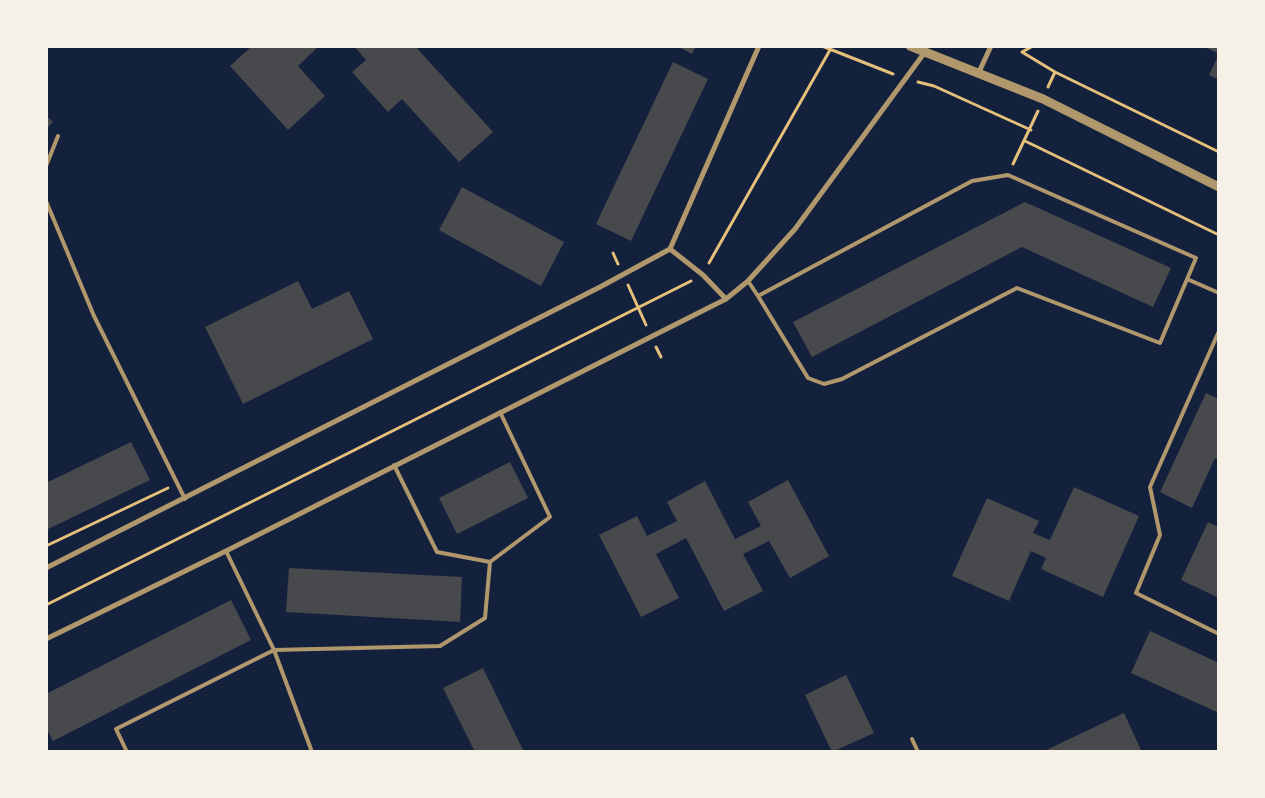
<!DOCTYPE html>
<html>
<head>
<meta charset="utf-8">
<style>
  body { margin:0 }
  #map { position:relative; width:1265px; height:798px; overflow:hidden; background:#14213d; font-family:"PT Sans",sans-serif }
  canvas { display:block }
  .frame { position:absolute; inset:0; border:48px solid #f6f1e7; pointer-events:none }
</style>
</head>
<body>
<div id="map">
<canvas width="1265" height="798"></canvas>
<div class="frame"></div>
</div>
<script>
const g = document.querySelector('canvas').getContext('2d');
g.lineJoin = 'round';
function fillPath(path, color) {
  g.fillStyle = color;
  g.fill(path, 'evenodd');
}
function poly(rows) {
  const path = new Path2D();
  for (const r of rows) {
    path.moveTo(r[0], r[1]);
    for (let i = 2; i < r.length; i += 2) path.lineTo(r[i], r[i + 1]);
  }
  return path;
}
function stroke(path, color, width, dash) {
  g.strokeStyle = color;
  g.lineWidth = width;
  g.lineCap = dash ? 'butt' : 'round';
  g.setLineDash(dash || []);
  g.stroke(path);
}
const building = poly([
  [252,46,319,46,298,66,325,96,288,130,230,66],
  [354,46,415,46,493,132,459,162,402,99,388,112,352,72,366,60],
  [677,46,696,46,692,54],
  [1208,46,1219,46,1219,80,1209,75,1219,54,1207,48],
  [673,62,708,79,631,241,596,224],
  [46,115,53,122,46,129],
  [462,187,564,242,541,286,439,230],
  [1025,202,1171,268,1153,307,1022,247,812,357,793,322],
  [298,281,312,309,349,291,373,339,243,404,205,327],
  [1206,393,1219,399,1219,460,1215,458,1192,508,1160,492],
  [131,442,150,480,46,530,46,483],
  [510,462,528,498,457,534,439,498],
  [788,480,829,556,790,578,769,541,743,554,763,591,724,611,686,538,656,554,679,598,641,617,599,535,637,516,647,536,677,521,667,502,705,481,735,539,761,526,748,502],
  [1074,487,1139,516,1103,597,1041,569,1046,558,1031,551,1009,601,952,576,987,498,1039,521,1033,533,1050,540],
  [1208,522,1219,527,1219,598,1181,580],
  [289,568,462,577,460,622,286,612],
  [231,600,251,640,53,741,46,728,46,694],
  [1150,631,1219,663,1219,713,1131,673],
  [483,668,524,752,475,752,443,688],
  [846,675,874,733,832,752,805,695],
  [1124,713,1141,750,1137,752,1042,752]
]);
const path = poly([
  [822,46,893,74],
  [1022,52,1055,72,1219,152],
  [1022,52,1033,46],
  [918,82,934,86,1031,130],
  [1048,87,1055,72],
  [1025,141,1219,235],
  [1013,164,1038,111],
  [613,253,618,264],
  [709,263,830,50],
  [628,285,646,325],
  [656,347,661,357],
  [46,546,168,488],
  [46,605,691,281]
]);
const service = poly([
  [46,166,58,136],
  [46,201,94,316,185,499],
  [1187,279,1219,293],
  [748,281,758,296,972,181,1008,175,1196,258,1160,343,1017,288,842,379,824,384,808,378,758,296],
  [1219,331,1150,487,1160,535,1136,593,1219,634],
  [226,551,274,650,312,752],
  [490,562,550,517,500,412],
  [912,739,918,752],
  [127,752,116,729,274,650,440,646,485,618,490,562,437,552,394,465]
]);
const minor = poly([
  [979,72,991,46],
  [670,249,703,275,726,299],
  [46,568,600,287,670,249,759,46],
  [46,639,226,551,726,299,748,281,795,229,925,52]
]);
const tertiary = poly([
  [910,46,1043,99,1219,187]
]);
fillPath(building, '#48494c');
stroke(path, '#e5c07b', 3);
stroke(service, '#b1986c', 4);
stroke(minor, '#b1986c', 5);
stroke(tertiary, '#b1986c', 9);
</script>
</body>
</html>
